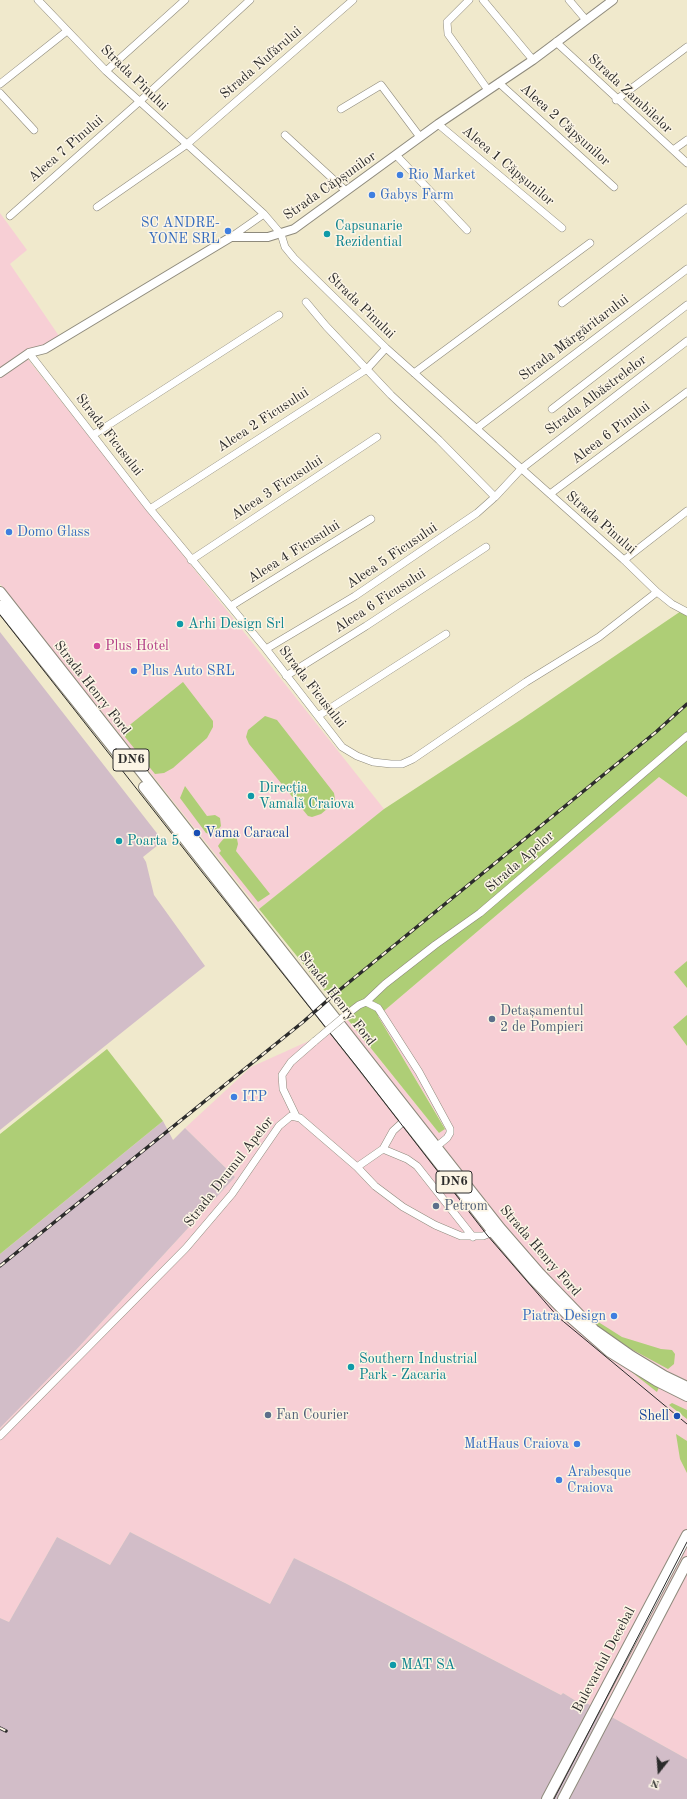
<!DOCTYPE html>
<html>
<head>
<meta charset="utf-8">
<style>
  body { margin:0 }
  #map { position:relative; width:687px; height:1799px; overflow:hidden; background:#f0e9cc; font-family:"Old Standard TT",serif }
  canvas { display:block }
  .north { position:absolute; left:639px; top:1751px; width:40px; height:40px; -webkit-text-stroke:3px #fcf5e5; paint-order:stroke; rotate:197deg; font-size:11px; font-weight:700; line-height:16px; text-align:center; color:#2b2b2b }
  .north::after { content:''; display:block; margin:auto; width:14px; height:18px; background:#2b2b2b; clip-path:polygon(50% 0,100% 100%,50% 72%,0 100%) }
</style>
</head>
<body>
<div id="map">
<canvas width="687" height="1799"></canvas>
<div class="north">N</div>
</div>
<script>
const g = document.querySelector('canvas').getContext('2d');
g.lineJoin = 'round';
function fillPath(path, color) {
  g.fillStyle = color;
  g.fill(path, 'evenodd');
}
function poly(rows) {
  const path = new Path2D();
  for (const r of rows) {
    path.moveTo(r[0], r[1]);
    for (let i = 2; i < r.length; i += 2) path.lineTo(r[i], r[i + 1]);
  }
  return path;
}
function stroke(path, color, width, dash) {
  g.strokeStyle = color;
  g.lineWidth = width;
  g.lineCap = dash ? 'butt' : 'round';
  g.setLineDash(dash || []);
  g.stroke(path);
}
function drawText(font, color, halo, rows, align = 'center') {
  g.font = font + ' "Old Standard TT",serif';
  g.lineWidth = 3;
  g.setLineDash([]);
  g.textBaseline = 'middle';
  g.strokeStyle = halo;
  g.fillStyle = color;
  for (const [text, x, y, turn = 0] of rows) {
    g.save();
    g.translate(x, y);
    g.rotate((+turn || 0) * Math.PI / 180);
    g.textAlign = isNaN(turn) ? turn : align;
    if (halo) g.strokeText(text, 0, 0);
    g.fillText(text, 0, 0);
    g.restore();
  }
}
const built = poly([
  [0,213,27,250,10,264,59,336,27,358,384,809,259,909,0,584],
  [659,777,687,797,687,1759,583,1701,576,1701,563,1693,561,1695,345,1583,294,1558,270,1604,130,1532,110,1565,57,1537,9,1622,0,1618,0,1428,76,1350,235,1177,185,1128,251,1067,311,1040,343,1014,439,1133,445,1128,378,1016]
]);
const industrial = poly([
  [0,632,163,841,143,857,146,862,154,895,205,966,0,1130],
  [163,1121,173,1140,185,1128,235,1177,76,1350,0,1428,0,1254],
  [130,1532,270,1604,294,1558,345,1583,561,1695,563,1693,576,1701,583,1701,687,1759,687,1799,0,1799,0,1618,9,1622,57,1537,110,1565]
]);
const green = poly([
  [687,607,687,797,659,777,378,1016,445,1129,439,1133,259,909,384,809,522,719],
  [183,682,213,721,213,727,207,738,173,768,164,773,155,774,121,732],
  [265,716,277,720,334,793,335,799,333,804,321,814,312,817,308,816,249,744,246,737,248,730],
  [185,786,207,816,215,815,220,818,221,826,218,830,210,834,206,833,180,798],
  [230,835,237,839,238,844,236,851,270,894,258,902,219,853,221,851,218,846,220,843,226,836],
  [687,961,687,988,674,972],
  [687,1015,687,1046,673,1027],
  [107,1049,163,1121,0,1254,0,1134],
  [592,1318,622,1337,661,1349,672,1350,675,1354,674,1364,668,1369,631,1349,601,1329,590,1319],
  [614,1358,659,1387,657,1392],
  [672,1403,687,1410,687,1419,669,1405],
  [676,1434,687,1441,687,1473,680,1459]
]);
const minor = poly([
  [38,0,106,71,264,214,281,234,285,247,294,258,386,348,624,560,657,592,672,604,687,612],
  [469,0,447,22,448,34,488,90],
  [483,0,533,60],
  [569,0,586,20],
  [556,42,687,163],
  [106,71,185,0],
  [499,83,614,187],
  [0,84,67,31],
  [0,93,34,130],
  [616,100,687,47],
  [341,109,381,85,420,137],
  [438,124,562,228],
  [285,135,346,191],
  [673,150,687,140],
  [396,155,467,230],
  [97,207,186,145,353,0],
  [10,216,139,102,250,0],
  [231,237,264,214],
  [306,302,326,326,391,395,439,440,495,497],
  [562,303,687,208],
  [29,353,150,509,266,649,342,747,357,756,373,762,391,764,402,764,413,759,526,682,599,637,657,592],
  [414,373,590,243],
  [552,409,687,305],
  [477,428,687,269],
  [93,435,279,315],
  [550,494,687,392],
  [150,509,367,369,386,348],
  [191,560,377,437],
  [624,560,687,511],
  [231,606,371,519],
  [266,649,355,596,477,513,495,497,521,469,687,341],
  [286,676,366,626,486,547],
  [318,716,446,634],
  [366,1002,378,1008,419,1072,450,1129,450,1133,447,1138,436,1147],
  [346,1015,359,1005,366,1002,385,984,435,945,480,913,687,736],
  [296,1116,283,1089,282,1075,291,1062,315,1041],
  [383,1149,407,1159,417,1166,473,1237],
  [357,1167,383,1149,393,1131,405,1120],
  [0,1436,186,1248,232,1194,279,1126,291,1116,300,1118,357,1167,375,1186,403,1207,435,1225,461,1236,483,1236,493,1232]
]);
const tertiary = poly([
  [0,373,29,353,45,349,231,237,268,237,294,229,438,124,533,60,613,0]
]);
const primary = poly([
  [0,592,500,1228,540,1274,594,1330,631,1356,664,1376,687,1387],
  [0,606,127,765],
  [144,787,493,1232,533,1279,569,1316,610,1352,657,1381,687,1396],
  [547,1799,687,1535],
  [563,1799,687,1562]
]);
const tram = poly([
  [0,615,202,872,357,1067,487,1235,558,1317,687,1424],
  [554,1799,687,1542]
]);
const rail = poly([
  [0,1266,303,1022,337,992,656,732,687,704],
  [0,1728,6,1731]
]);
const minorBridge = poly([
  [315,1041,346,1015]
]);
const markers = [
  [400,175,4,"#3f7fe0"],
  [372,195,4,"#3f7fe0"],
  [228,231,4,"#3f7fe0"],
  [327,234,4,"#0f9aa8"],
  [9,532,4,"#3f7fe0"],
  [180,624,4,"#0f9aa8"],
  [97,646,4,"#d1479c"],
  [134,671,4,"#3f7fe0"],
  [251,796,4,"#0f9aa8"],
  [197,833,4,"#1a4fb4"],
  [119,841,4,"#0f9aa8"],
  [492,1019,4,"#5c6f8a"],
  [234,1097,4,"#3f7fe0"],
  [436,1206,4,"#5c6f8a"],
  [614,1316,4,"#3f7fe0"],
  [351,1367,4,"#0f9aa8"],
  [268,1415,4,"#5c6f8a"],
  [677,1416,4,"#1a4fb4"],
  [577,1444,4,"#3f7fe0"],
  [559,1480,4,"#3f7fe0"],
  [393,1665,4,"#0f9aa8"]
];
const shields = [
  [131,760,36],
  [454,1182,36]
];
const shieldNames = [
  ["DN6",131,760],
  ["DN6",454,1182]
];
const streetNames = [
  ["Strada Nufărului",261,63,-41],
  ["Strada Pinului",134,78,44],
  ["Strada Zambilelor",630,94,43],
  ["Aleea 2 Căpșunilor",565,125,42],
  ["Aleea 7 Pinului",66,149,-41],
  ["Aleea 1 Căpșunilor",508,166,40],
  ["Strada Căpșunilor",330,186,-35],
  ["Strada Pinului",361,306,44],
  ["Strada Mărgăritarului",574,338,-37],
  ["Strada Albăstrelelor",596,395,-37],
  ["Aleea 2 Ficusului",263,420,-33],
  ["Aleea 6 Pinului",611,433,-37],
  ["Strada Ficusului",109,435,52],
  ["Aleea 3 Ficusului",277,488,-33],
  ["Strada Pinului",601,523,41],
  ["Aleea 4 Ficusului",294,552,-32],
  ["Aleea 5 Ficusului",392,556,-34],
  ["Aleea 6 Ficusului",380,601,-33],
  ["Strada Ficusului",312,687,52],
  ["Strada Henry Ford",92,688,52],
  ["Strada Apelor",520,862,-41],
  ["Strada Henry Ford",337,999,52],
  ["Strada Drumul Apelor",229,1172,-52],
  ["Strada Henry Ford",540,1251,49],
  ["Bulevardul Decebal",604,1660,-62]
];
const shopNames = [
  ["Rio Market",408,175],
  ["Gabys Farm",380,195],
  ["SC ANDRE-",220,223,"right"],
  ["YONE SRL",220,239,"right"],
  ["Domo Glass",17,532],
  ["Plus Auto SRL",142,671],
  ["ITP",242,1097],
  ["Piatra Design",606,1316,"right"],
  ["MatHaus Craiova",569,1444,"right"],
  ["Arabesque",567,1472],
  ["Craiova",567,1488]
];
const cultureNames = [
  ["Capsunarie",335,226],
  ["Rezidential",335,242],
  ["Arhi Design Srl",188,624],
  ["Direcția",259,788],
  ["Vamală Craiova",259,804],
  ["Poarta 5",127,841],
  ["Southern Industrial",359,1359],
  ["Park - Zacaria",359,1375],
  ["MAT SA",401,1665]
];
const hotelNames = [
  ["Plus Hotel",105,646]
];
const transitNames = [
  ["Vama Caracal",205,833],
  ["Shell",669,1416,"right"]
];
const serviceNames = [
  ["Detașamentul",500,1011],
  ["2 de Pompieri",500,1027],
  ["Petrom",444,1206],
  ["Fan Courier",276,1415]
];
fillPath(built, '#f7cfd5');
fillPath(industrial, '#d2bdc8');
fillPath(green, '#aece76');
stroke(minor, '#8e8a7c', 8);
stroke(tertiary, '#8e8a7c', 10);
stroke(primary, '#8e8a7c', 12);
stroke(minor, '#fff', 7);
stroke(tertiary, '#fff', 8);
stroke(primary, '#fff', 10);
stroke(tram, '#2b2b2b', 1);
stroke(rail, '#2b2b2b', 3.5);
stroke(rail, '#fcf5e5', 2, [6]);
stroke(minorBridge, '#8e8a7c', 8, []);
stroke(minorBridge, '#fff', 7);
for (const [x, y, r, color] of markers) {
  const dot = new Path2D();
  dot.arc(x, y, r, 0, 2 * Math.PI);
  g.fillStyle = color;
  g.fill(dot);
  stroke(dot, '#fcf5e5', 1.5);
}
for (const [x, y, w] of shields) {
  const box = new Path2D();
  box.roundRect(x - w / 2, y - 11, w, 22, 3);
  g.fillStyle = '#fcf5e5';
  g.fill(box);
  stroke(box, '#2b2b2b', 1);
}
drawText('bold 13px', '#2b2b2b', null, shieldNames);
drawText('14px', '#2b2b2b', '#fcf5e5', streetNames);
drawText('14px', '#366cbe', '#fcf5e5', shopNames, 'left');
drawText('14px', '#0d838f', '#fcf5e5', cultureNames, 'left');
drawText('14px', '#b23c85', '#fcf5e5', hotelNames, 'left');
drawText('14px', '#164399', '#fcf5e5', transitNames, 'left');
drawText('14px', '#4e5e75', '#fcf5e5', serviceNames, 'left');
</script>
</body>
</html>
